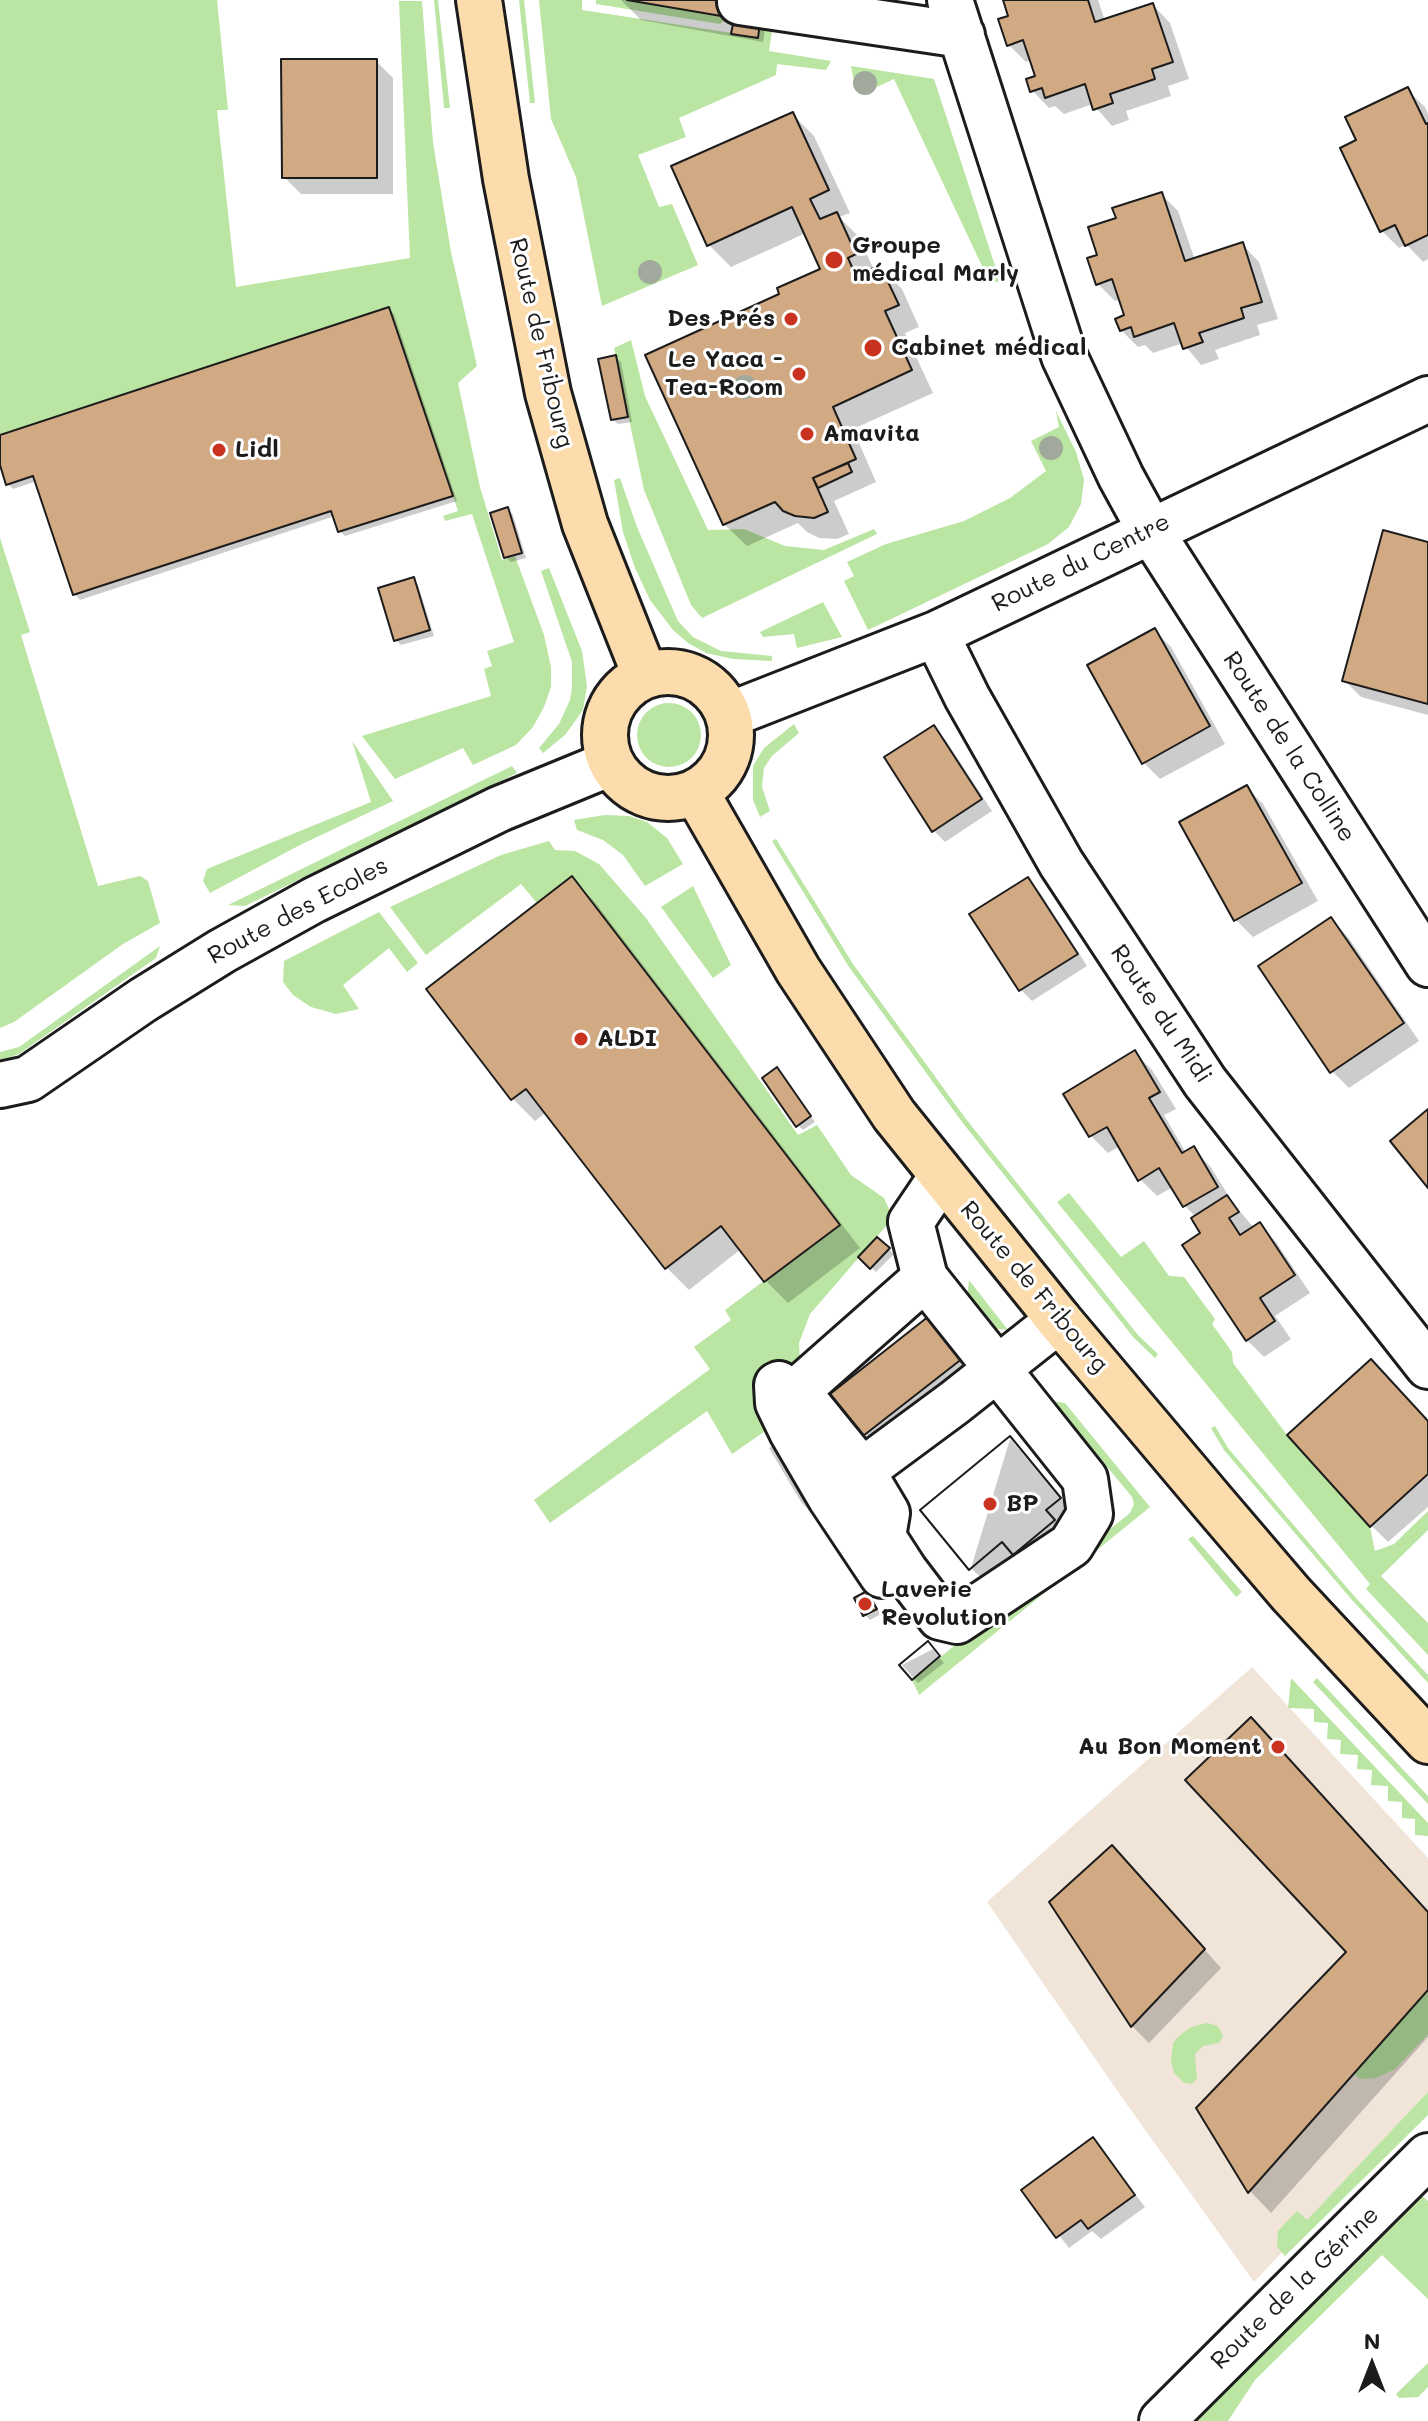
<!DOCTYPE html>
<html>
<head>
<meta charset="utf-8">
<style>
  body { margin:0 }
  #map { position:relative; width:1428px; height:2421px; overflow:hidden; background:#fff; font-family:Mali,sans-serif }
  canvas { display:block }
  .north { position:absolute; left:1332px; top:2325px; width:80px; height:80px; -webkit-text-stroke:6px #fff; paint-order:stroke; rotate:0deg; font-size:22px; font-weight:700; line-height:32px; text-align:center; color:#1c1c1c }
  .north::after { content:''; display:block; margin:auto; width:28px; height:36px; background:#1c1c1c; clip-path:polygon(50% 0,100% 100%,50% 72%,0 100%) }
</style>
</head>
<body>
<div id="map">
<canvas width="1428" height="2421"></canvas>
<div class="north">N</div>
</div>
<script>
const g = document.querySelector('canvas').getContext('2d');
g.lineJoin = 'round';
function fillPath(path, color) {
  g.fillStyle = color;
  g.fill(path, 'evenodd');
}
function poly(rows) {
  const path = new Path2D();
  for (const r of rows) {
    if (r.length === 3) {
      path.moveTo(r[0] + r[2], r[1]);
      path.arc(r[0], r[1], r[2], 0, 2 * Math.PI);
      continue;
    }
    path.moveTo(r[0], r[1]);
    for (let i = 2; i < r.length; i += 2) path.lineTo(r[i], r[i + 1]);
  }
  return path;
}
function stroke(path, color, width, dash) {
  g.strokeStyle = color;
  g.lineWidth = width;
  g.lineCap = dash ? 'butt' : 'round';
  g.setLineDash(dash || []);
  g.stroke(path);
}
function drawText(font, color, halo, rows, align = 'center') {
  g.font = font + ' Mali,sans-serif';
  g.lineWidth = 6;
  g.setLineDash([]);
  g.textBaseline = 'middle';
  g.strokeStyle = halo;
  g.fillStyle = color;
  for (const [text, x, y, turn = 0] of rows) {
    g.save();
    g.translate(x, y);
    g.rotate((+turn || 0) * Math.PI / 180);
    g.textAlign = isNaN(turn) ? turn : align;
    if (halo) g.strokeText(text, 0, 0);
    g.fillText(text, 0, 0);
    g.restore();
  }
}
const built = poly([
  [1252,1667,1428,1858,1428,2099,1254,2282,1123,2099,987,1902]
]);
const green = poly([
  [0,0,217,0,228,110,217,110,236,287,410,258,399,1,422,1,433,143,451,252,477,366,458,383,480,487,502,560,515,556,544,635,551,667,551,687,544,707,533,727,516,745,473,765,463,748,395,779,362,736,491,696,484,669,492,666,487,651,514,642,472,514,445,521,443,516,458,511,389,307,0,435],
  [434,0,438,0,450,108,444,108],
  [519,0,524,0,535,103,530,103],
  [539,0,582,0,582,10,758,37,760,22,773,25,769,51,831,61,826,70,777,64,776,75,679,118,686,137,638,155,659,207,672,204,698,265,602,306,576,177,551,119],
  [596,0,627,0,727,17,720,24,596,4],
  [851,66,934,79,1000,281,990,283,894,79,866,92,854,82],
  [631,340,645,396,708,530,744,529,785,546,824,550,874,529,877,534,702,618,691,605,644,490,614,348],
  [1056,411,1076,452,1084,480,1081,504,1069,527,1048,544,868,630,844,581,854,576,847,562,886,544,964,521,1010,498,1046,471,1031,441,1059,427],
  [620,478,637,527,678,621,693,637,721,651,772,656,772,661,733,659,706,653,688,643,673,630,650,600,635,568,623,532,614,480],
  [0,538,30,632,21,635,98,886,140,876,148,881,160,923,123,944,14,1022,0,1028],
  [549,568,582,651,587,686,583,710,565,735,543,753,539,748,559,724,570,700,572,687,572,662,541,571],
  [823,602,842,637,797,648,794,634,763,637,760,632],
  [669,735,32],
  [794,724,799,733,772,756,764,768,762,787,770,811,760,817,753,800,753,766,764,748],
  [352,741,393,801,300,845,210,893,203,881,207,869,371,802],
  [512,766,517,773,245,906,228,905],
  [605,815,629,816,647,822,667,838,683,864,645,886,623,855,603,840,577,830,574,820],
  [776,839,853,964,966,1119,1138,1335,1158,1354,1155,1358,1134,1338,962,1122,849,967,772,841],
  [549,841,555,850,575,851,599,864,646,918,798,1135,817,1125,851,1175,884,1198,893,1218,810,1314,799,1343,800,1362,764,1366,757,1373,757,1384,777,1423,732,1454,707,1411,550,1523,534,1500,710,1369,694,1347,731,1320,725,1310,840,1224,572,877,537,903,521,884,426,955,390,907,501,855],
  [693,886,731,965,713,978,661,907],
  [379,912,418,963,407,972,389,948,343,985,359,1009,336,1014,311,1007,293,995,283,982,284,961],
  [160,946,156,958,19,1054,0,1061,0,1052,19,1047],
  [1069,1193,1121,1257,1144,1241,1169,1276,1184,1277,1215,1319,1212,1324,1232,1352,1233,1363,1287,1435,1370,1527,1375,1551,1394,1544,1428,1511,1428,1530,1381,1576,1428,1623,1428,1655,1366,1589,1370,1584,1057,1202],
  [969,1280,1008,1330,980,1327,966,1308],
  [1053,1401,1065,1403,1150,1507,919,1695,912,1680,1006,1604,1017,1604,1130,1513,1134,1504,1132,1497],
  [1215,1426,1228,1448,1355,1597,1428,1675,1428,1683,1352,1600,1224,1450,1211,1428],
  [1193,1536,1242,1592,1236,1597,1188,1539],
  [1291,1678,1428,1823,1428,1836,1415,1835,1415,1819,1402,1818,1402,1802,1388,1801,1388,1786,1371,1785,1372,1770,1357,1769,1358,1755,1340,1754,1341,1740,1327,1739,1328,1723,1314,1722,1314,1709,1288,1708],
  [1317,1678,1428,1796,1428,1804,1313,1682],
  [1428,1990,1428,2034,1395,2069,1376,2078,1360,2079,1354,2073],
  [1207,2023,1218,2026,1223,2036,1219,2043,1203,2046,1195,2054,1197,2078,1192,2084,1184,2083,1174,2073,1171,2061,1173,2043,1179,2036,1191,2027],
  [1428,2092,1428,2115,1285,2256,1277,2247,1278,2231,1297,2211,1307,2220],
  [1421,2195,1428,2201,1428,2299,1382,2255,1255,2380,1228,2421,1195,2421],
  [1428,2363,1428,2387,1418,2397,1399,2398,1396,2394]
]);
const shadow = poly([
  [621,0,866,0,759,24,765,29,763,42,641,20],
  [1005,0,1098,0,1105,21,1153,5,1170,23,1189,79,1168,86,1171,96,1126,111,1129,120,1112,126,1093,104,1064,114,1055,106,1049,108,1032,90,1037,77,1032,60,1026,62,1009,45,1010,17],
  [376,61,393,78,393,194,301,194,284,177],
  [1407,90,1425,107,1428,114,1428,259,1423,262,1406,244,1399,248,1382,231,1359,141],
  [792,114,814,136,850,213,839,217,859,237,874,270,880,267,902,289,919,327,905,333,933,393,853,429,876,482,834,501,849,534,837,539,819,538,807,532,798,523,747,546,724,524,782,295,823,270,806,233,731,267,709,245],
  [1161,194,1178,211,1195,260,1242,244,1259,262,1278,319,1257,325,1260,335,1215,350,1219,359,1201,365,1183,343,1153,353,1145,345,1138,347,1121,330,1127,316,1121,299,1115,301,1098,284,1099,256,1118,220],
  [389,309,394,314,457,501,345,536,340,531,335,516,80,600,75,594,37,481,13,489,8,484,0,459,0,438],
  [615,357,621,362,632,422,618,424,612,419],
  [508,509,513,515,526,558,511,562,506,557],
  [1428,544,1428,715,1361,697,1344,680],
  [413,579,418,585,434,636,401,645,396,640],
  [1154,630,1171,647,1225,744,1160,779,1143,762],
  [934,728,945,739,992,811,945,842,933,830],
  [1246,787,1263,804,1318,901,1253,937,1236,920,1182,823],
  [572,879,594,901,860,1248,788,1303,766,1281,741,1249,689,1290,667,1268,546,1112,535,1121,513,1099,429,989],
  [1028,880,1039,891,1087,966,1032,1001,1021,990,972,915],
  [1331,920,1348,937,1419,1041,1349,1088,1332,1071],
  [1135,1053,1152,1070,1176,1109,1164,1115,1186,1153,1193,1149,1210,1166,1233,1203,1254,1228,1259,1225,1276,1242,1310,1293,1275,1316,1291,1339,1264,1357,1247,1340,1196,1217,1185,1206,1173,1187,1157,1196,1140,1179,1120,1146,1108,1153,1091,1136],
  [782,1075,815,1122,803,1130,798,1125],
  [877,1239,894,1254,876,1272,861,1257],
  [929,1319,972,1370,876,1446,832,1395],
  [1428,1422,1428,1507,1388,1542,1371,1525],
  [808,1425,820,1508,812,1513,801,1502,769,1448],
  [1010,1439,1076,1516,988,1585,971,1568],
  [867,1594,881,1614,870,1620,865,1615],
  [933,1649,944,1663,918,1683,902,1665],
  [1129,1865,1221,1968,1149,2043,1132,2026,1052,1903],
  [1428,1913,1428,2037,1271,2213,1250,2191,1199,2109],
  [1093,2140,1145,2207,1101,2239,1092,2231,1069,2248,1024,2190]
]);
const building = poly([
  [627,0,730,0,727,17,627,0],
  [1003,0,1088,0,1095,22,1153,3,1173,62,1152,69,1155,79,1110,94,1113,103,1093,110,1085,84,1045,98,1042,88,1030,92,1026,79,1035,76,1023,40,1007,46,998,19,1008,16,1003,0],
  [734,19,760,22,758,38,731,34,734,19],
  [281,59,377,59,377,178,282,178,281,59],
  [1408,87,1426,124,1428,123,1428,235,1405,246,1395,225,1380,232,1340,148,1356,140,1345,117,1408,87],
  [793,112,829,190,810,199,820,219,837,212,856,254,848,258,856,276,880,265,899,305,885,311,912,370,833,407,856,459,813,478,828,512,814,518,795,516,783,511,775,502,723,525,645,355,779,294,777,288,820,269,792,207,707,246,671,166,793,112],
  [1162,192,1185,261,1243,242,1262,302,1241,308,1244,318,1199,333,1203,342,1183,349,1174,323,1134,337,1131,327,1120,331,1115,319,1124,315,1112,279,1096,285,1087,258,1097,255,1088,227,1116,218,1112,208,1162,192],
  [389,307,453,496,338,532,331,511,73,595,33,476,6,485,0,465,0,435,389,307],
  [616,355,628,417,611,420,598,359,616,355],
  [848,463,852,472,818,488,813,478,848,463],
  [508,507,522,553,504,558,490,513,508,507],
  [1383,530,1428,542,1428,704,1342,681,1383,530],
  [414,577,430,630,394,641,378,588,414,577],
  [1155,628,1210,726,1142,764,1087,665,1155,628],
  [934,725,982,799,932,832,884,757,934,725],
  [1247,785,1302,883,1234,921,1179,822,1247,785],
  [572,876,840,1225,764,1282,721,1226,665,1269,526,1089,511,1100,426,989,572,876],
  [1028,877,1078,954,1019,991,969,914,1028,877],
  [1331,917,1404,1023,1330,1073,1258,966,1331,917],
  [1135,1050,1160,1092,1149,1098,1182,1153,1194,1146,1218,1187,1183,1207,1159,1168,1138,1181,1107,1127,1089,1137,1063,1094,1135,1050],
  [777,1067,811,1116,796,1127,762,1078,777,1067],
  [1428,1109,1428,1188,1390,1141,1428,1109],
  [1227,1195,1239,1212,1229,1218,1240,1235,1260,1222,1295,1275,1260,1298,1275,1321,1246,1341,1182,1245,1200,1233,1191,1218,1227,1195],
  [877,1237,890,1248,870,1269,858,1257,877,1237],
  [929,1316,963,1358,863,1436,830,1394,929,1316],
  [1371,1359,1428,1421,1428,1474,1370,1527,1287,1435,1371,1359],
  [1010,1436,1061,1498,1046,1510,1055,1520,1013,1555,1002,1542,969,1570,920,1510,1010,1436],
  [1010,1436,1061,1498,1046,1510,1055,1520,1013,1555,1002,1542,969,1570,920,1510,1010,1436],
  [867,1591,877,1609,863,1616,854,1598,867,1591],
  [928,1641,940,1656,912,1680,899,1665,928,1641],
  [928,1641,940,1656,912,1680,899,1665,928,1641],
  [1251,1717,1428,1912,1428,1990,1248,2193,1196,2108,1346,1952,1185,1780,1251,1717],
  [1112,1845,1205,1949,1131,2027,1049,1902,1112,1845],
  [1093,2137,1135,2195,1088,2229,1081,2220,1056,2238,1021,2190,1093,2137]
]);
const minor = poly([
  [950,0,1064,356,1121,477,1150,530,1428,964],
  [740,2,962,35],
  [936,634,967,697,1061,863,1205,1082,1428,1366],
  [729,715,936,634,1428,399],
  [0,1085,28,1079,143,1000,222,951,314,900,499,809,611,763],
  [925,1278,797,1391,862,1471,954,1403,1059,1320],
  [779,1384,777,1385,778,1403,792,1432,830,1497,882,1575,887,1574],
  [862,1471,887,1513,883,1537,905,1571,940,1617,957,1621,1071,1545,1090,1514,1085,1479,925,1278,911,1222,942,1176],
  [1162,2421,1428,2156]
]);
const major = poly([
  [479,0,506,179,548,393,585,524,645,675],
  [668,735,63],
  [696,792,798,970,894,1115,1059,1320,1215,1505,1291,1594,1428,1741]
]);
const trees = [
  [865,83],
  [650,272],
  [745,387],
  [1051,448]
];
const markers = [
  [834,260,10,"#c8321e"],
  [791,319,8,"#c8321e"],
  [873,348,10,"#c8321e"],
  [799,374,8,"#c8321e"],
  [807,434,8,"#c8321e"],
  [219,450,8,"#c8321e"],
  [581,1039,8,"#c8321e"],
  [990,1504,8,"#c8321e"],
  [865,1604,8,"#c8321e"],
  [1278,1747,8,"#c8321e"]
];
const poiNames = [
  ["Groupe",852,246],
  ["médical Marly",852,274],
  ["Des Prés",775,319,"right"],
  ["Cabinet médical",891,348],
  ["Le Yaca -",783,360,"right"],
  ["Tea-Room",783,388,"right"],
  ["Amavita",823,434],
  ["Lidl",235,450],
  ["ALDI",597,1039],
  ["BP",1006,1504],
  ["Laverie",881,1590],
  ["Revolution",881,1618],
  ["Au Bon Moment",1262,1747,"right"]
];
const streetNames = [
  ["Route de Fribourg",541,343,77],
  ["Route du Centre",1081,563,-26],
  ["Route de la Colline",1289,747,57],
  ["Route des Ecoles",298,911,-28],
  ["Route du Midi",1161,1014,56],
  ["Route de Fribourg",1034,1287,50],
  ["Route de la Gérine",1295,2288,-44]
];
fillPath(built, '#f1e5da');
fillPath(green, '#bbe5a2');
fillPath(shadow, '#0003');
fillPath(building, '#d1a983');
stroke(building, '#1c1c1c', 2);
stroke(minor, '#1c1c1c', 50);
stroke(major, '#1c1c1c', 50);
stroke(minor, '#fff', 44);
stroke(major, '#fcdcac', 44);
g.fillStyle = '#a1a99c';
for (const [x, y] of trees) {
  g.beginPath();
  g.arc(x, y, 12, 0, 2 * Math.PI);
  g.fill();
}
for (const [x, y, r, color] of markers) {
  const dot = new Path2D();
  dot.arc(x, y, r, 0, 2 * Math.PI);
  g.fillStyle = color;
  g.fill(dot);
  stroke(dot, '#fff', 3);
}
drawText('bold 24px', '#1c1c1c', '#fff', poiNames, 'left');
drawText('24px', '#1c1c1c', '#fff', streetNames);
</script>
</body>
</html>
